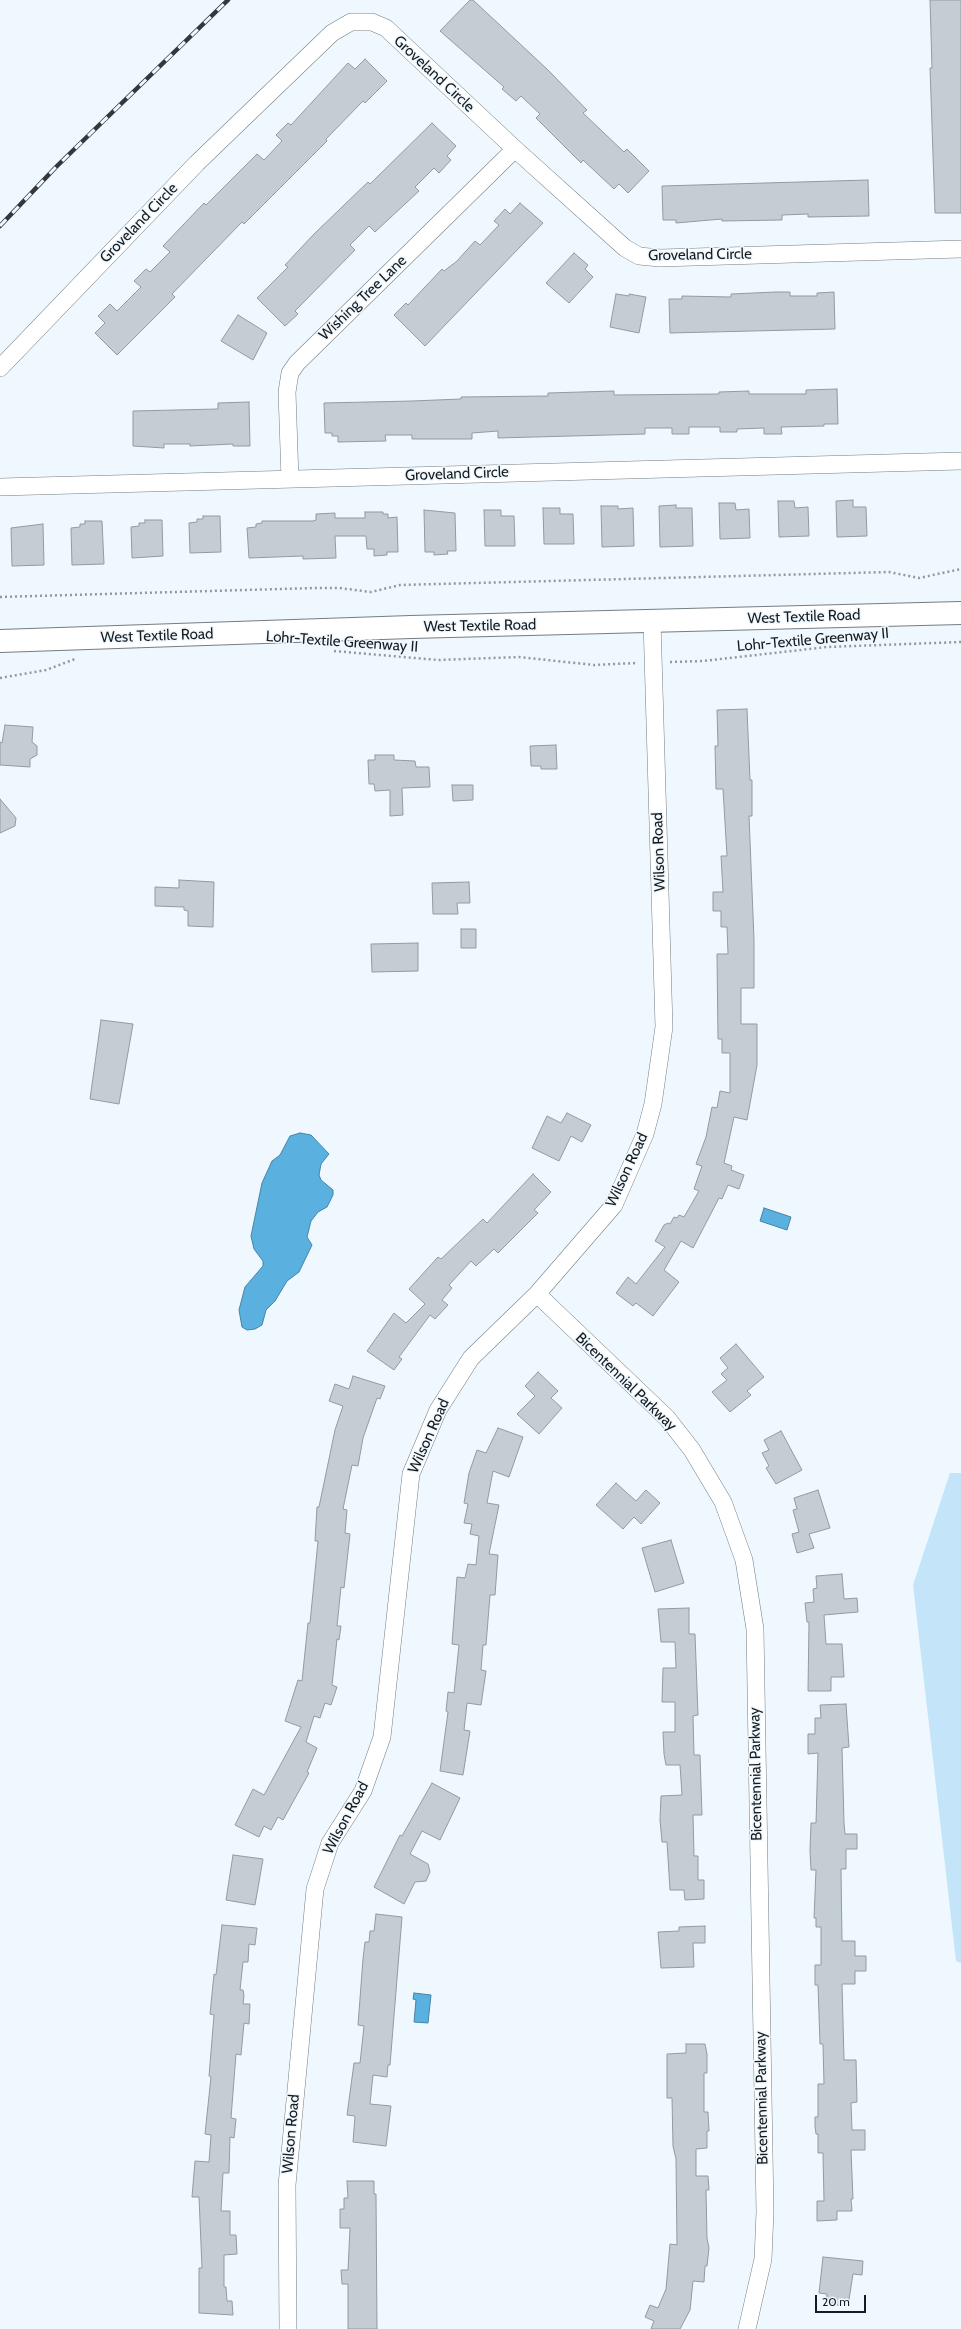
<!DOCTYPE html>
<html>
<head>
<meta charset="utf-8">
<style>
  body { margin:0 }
  #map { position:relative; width:961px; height:2329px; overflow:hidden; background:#eef8fe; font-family:Cabin,sans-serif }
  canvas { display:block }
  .scale { position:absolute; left:815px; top:2295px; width:51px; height:18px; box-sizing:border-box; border:2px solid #181b1d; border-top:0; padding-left:5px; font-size:12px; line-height:14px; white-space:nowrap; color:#181b1d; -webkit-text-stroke:3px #eef8fe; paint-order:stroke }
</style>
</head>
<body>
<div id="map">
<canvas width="961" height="2329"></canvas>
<div class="scale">20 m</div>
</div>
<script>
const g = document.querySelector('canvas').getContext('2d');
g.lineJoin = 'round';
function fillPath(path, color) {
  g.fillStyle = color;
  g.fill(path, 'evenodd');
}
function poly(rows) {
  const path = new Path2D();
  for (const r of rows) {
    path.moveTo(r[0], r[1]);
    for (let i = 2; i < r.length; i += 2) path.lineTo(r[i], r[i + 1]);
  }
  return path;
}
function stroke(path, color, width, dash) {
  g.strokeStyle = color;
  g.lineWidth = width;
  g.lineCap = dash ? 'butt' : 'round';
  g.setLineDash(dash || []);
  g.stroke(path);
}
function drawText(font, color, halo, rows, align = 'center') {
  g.font = font + ' Cabin,sans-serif';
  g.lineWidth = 3;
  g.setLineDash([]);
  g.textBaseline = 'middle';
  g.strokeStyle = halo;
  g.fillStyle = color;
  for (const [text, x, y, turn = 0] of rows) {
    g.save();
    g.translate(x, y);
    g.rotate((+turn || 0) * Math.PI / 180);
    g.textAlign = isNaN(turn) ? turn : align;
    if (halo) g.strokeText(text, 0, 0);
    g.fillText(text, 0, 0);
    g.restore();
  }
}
const green = poly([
  [950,1473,961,1473,961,1963,956,1961,913,1585]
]);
const water = poly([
  [300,1133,311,1135,329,1154,321,1164,319,1175,321,1180,333,1190,333,1195,327,1207,318,1212,311,1221,307,1237,312,1245,299,1272,287,1281,275,1301,266,1310,262,1325,255,1329,247,1330,242,1327,239,1310,245,1287,263,1266,263,1261,254,1249,251,1236,262,1183,272,1161,280,1155,290,1136,300,1133],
  [764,1208,791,1217,787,1230,760,1221,764,1208],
  [414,1993,431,1995,428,2023,414,2022,416,2000,413,1999,414,1993]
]);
const building = poly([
  [470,0,473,0,548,70,587,110,583,113,624,152,627,149,649,171,628,193,619,184,614,189,583,160,581,163,536,118,540,114,521,96,516,101,502,89,504,87,440,31,470,0],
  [930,0,961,0,961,213,935,213,930,68,932,68,930,0],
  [365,59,387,81,365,103,363,101,326,139,327,141,244,224,242,222,172,294,175,297,117,355,95,333,105,323,98,316,110,304,117,311,141,287,134,281,146,269,150,272,170,252,163,246,204,203,206,205,257,154,264,160,282,141,276,135,288,123,291,125,348,63,355,69,365,59],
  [432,123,456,146,447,156,451,160,439,173,434,168,415,187,419,191,375,232,369,226,350,245,355,250,295,311,298,314,285,326,257,298,288,267,285,265,314,234,368,182,370,184,432,123],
  [868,180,869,216,808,217,808,214,782,215,782,220,722,221,722,219,676,223,676,220,663,220,662,186,868,180],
  [520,203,543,223,425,346,394,315,406,303,408,305,442,269,444,271,457,261,475,241,480,245,499,225,494,221,505,209,510,214,520,203],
  [574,253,588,265,585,269,593,277,569,303,546,283,574,253],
  [776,292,790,292,790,296,817,296,817,293,834,292,835,329,670,333,669,299,682,299,682,296,731,297,731,294,776,292],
  [616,294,629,296,629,294,646,297,639,333,610,327,616,294],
  [238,315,267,333,253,360,221,341,238,315],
  [837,389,838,424,824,424,824,426,781,427,782,434,764,434,764,428,737,429,737,432,720,432,720,427,689,427,689,434,672,434,672,428,645,428,645,434,498,438,498,431,472,433,472,439,412,439,412,435,385,435,386,441,338,442,338,436,332,436,332,433,325,433,324,403,412,401,461,399,461,397,548,396,548,393,614,391,614,395,719,394,719,392,749,391,749,394,806,394,806,390,837,389],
  [249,402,250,446,233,446,233,444,190,446,190,444,164,444,164,448,133,446,133,411,218,409,218,403,249,402],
  [853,500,853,507,866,507,867,536,837,537,836,501,853,500],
  [778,501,794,501,795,508,808,507,809,536,779,537,778,501],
  [719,503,735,503,736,510,749,509,750,538,720,539,719,503],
  [676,505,676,508,692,508,693,546,660,547,659,506,676,505],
  [601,506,618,506,618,509,633,508,634,546,602,547,601,506],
  [543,508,560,508,560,514,573,514,574,544,544,544,543,508],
  [424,510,455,513,456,551,447,551,448,554,434,555,434,552,425,552,424,510],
  [484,510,501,510,501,516,514,516,515,546,485,546,484,510],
  [365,512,383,512,383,514,388,514,388,518,397,517,398,552,387,552,387,555,374,556,374,549,367,549,366,536,335,536,336,558,303,559,303,556,249,558,247,528,256,527,256,524,262,523,262,521,313,521,316,520,316,514,335,513,335,518,365,518,365,512],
  [203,516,220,516,221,552,190,553,189,523,197,522,197,519,203,519,203,516],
  [145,520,162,520,163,556,132,558,131,527,139,526,139,523,145,523,145,520],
  [85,521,102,521,104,564,72,565,71,528,80,527,80,524,85,524,85,521],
  [43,524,44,565,12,566,11,528,43,524],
  [747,709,750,780,752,780,752,816,749,816,754,940,754,988,741,988,741,1024,757,1024,757,1065,747,1120,734,1117,724,1163,732,1166,731,1170,744,1175,739,1189,728,1185,722,1199,719,1198,693,1248,681,1241,664,1270,679,1282,653,1316,636,1303,633,1306,616,1293,628,1277,636,1284,665,1247,655,1241,664,1225,668,1223,670,1224,674,1217,677,1218,679,1215,684,1217,699,1191,694,1189,702,1166,696,1164,706,1137,712,1107,717,1108,720,1091,730,1093,730,1053,722,1053,722,1039,718,1039,717,954,728,954,727,927,721,927,721,911,713,911,713,892,723,892,721,856,727,856,723,789,716,789,715,746,718,746,717,710,747,709],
  [5,725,33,727,32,742,37,746,37,755,30,759,30,767,0,765,0,742,2,743,5,725],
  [556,745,557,769,541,769,541,766,531,766,530,746,556,745],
  [375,755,394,755,394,760,415,761,416,767,429,767,430,787,402,788,403,815,390,816,390,790,375,791,374,784,369,784,368,760,375,760,375,755],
  [452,785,473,785,473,800,453,801,452,785],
  [0,799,16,818,15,826,0,833,0,799],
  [179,880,214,882,213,927,188,926,188,911,184,910,184,907,155,906,155,887,179,888,179,880],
  [469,882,470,903,457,903,458,914,433,914,432,883,469,882],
  [461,929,476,929,476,948,461,948,461,929],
  [418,943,418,971,372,972,371,944,418,943],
  [101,1020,133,1024,119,1104,90,1099,101,1020],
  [567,1113,591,1125,582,1142,571,1136,559,1161,532,1148,547,1116,561,1123,567,1113],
  [533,1174,551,1192,534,1210,538,1213,498,1253,494,1249,476,1266,471,1261,449,1285,452,1288,442,1300,448,1305,435,1319,430,1315,399,1357,402,1359,394,1370,367,1351,394,1313,406,1323,425,1304,409,1289,438,1257,441,1259,483,1219,487,1223,533,1174],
  [736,1344,764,1377,747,1391,751,1395,730,1412,712,1392,727,1380,721,1374,728,1368,720,1358,736,1344],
  [538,1372,558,1391,551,1398,562,1408,539,1434,517,1414,535,1396,525,1386,538,1372],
  [353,1376,385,1386,380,1399,377,1398,363,1438,358,1466,352,1465,343,1509,347,1510,345,1533,350,1534,344,1588,341,1587,337,1626,341,1626,339,1640,337,1639,332,1685,337,1687,331,1705,325,1703,320,1718,314,1716,306,1742,317,1748,307,1772,309,1773,283,1820,278,1817,271,1830,264,1826,259,1837,235,1825,253,1789,264,1795,301,1727,285,1721,298,1680,302,1681,308,1623,310,1623,318,1541,315,1541,317,1507,319,1507,335,1430,343,1406,329,1401,335,1384,349,1389,353,1376],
  [498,1428,523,1437,509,1477,493,1471,487,1503,499,1505,489,1554,498,1555,495,1595,490,1595,486,1645,483,1645,481,1670,486,1671,481,1705,467,1703,464,1730,470,1731,463,1775,440,1771,448,1712,446,1711,448,1692,454,1693,459,1645,452,1644,457,1577,465,1578,468,1564,476,1565,479,1536,470,1534,472,1524,464,1523,468,1504,464,1503,469,1473,477,1450,486,1453,498,1428],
  [781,1431,802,1470,776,1484,766,1468,769,1466,762,1453,769,1450,764,1440,781,1431],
  [616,1483,636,1501,646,1490,660,1503,641,1524,634,1517,623,1529,596,1505,616,1483],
  [818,1490,830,1528,809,1534,814,1548,797,1553,792,1534,799,1532,793,1510,797,1509,794,1498,818,1490],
  [671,1540,684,1583,655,1592,642,1548,671,1540],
  [842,1574,844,1599,857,1598,858,1612,824,1615,826,1644,842,1644,844,1677,831,1677,831,1691,808,1691,809,1622,807,1622,805,1603,814,1602,813,1589,817,1588,816,1576,842,1574],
  [689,1608,689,1634,695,1634,698,1715,693,1716,694,1755,700,1755,702,1815,693,1815,694,1856,698,1856,698,1880,704,1880,704,1899,685,1900,684,1890,670,1890,667,1842,662,1842,660,1820,661,1796,682,1795,680,1765,666,1765,664,1754,663,1732,675,1732,675,1702,662,1702,663,1668,676,1668,675,1642,661,1642,658,1609,689,1608],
  [846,1704,849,1747,842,1748,844,1823,845,1834,857,1834,857,1849,846,1849,846,1869,841,1869,842,1941,855,1941,855,1956,866,1956,866,1971,855,1971,855,1984,842,1984,844,2060,856,2060,857,2102,851,2103,852,2130,865,2130,865,2150,851,2150,853,2199,851,2199,852,2211,837,2211,837,2220,817,2221,817,2201,824,2201,823,2153,818,2153,818,2134,816,2134,815,2126,815,2117,818,2117,818,2084,824,2084,823,2044,820,2044,818,1985,815,1985,815,1965,821,1965,821,1927,816,1927,816,1918,814,1918,816,1870,811,1870,810,1851,811,1823,816,1823,818,1753,808,1754,808,1734,815,1734,815,1718,821,1718,820,1705,846,1704],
  [432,1783,460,1798,440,1840,422,1831,410,1854,428,1864,430,1872,426,1881,415,1882,404,1904,374,1887,400,1835,402,1836,432,1783],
  [233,1855,263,1859,255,1905,226,1900,233,1855],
  [376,1914,402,1917,390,2065,388,2065,387,2077,373,2075,370,2104,391,2106,386,2146,353,2142,355,2116,347,2115,354,2063,360,2063,364,2026,358,2025,363,1959,365,1942,369,1942,370,1931,374,1931,376,1914],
  [222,1925,257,1928,255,1945,249,1944,248,1962,243,1962,240,1990,243,1990,244,1995,243,2004,250,2004,249,2024,244,2023,241,2055,236,2054,231,2118,236,2119,234,2138,230,2137,229,2173,223,2173,221,2211,230,2211,230,2235,236,2235,237,2254,224,2255,224,2287,226,2287,227,2301,232,2301,233,2315,199,2313,199,2268,202,2268,199,2197,192,2197,195,2161,209,2162,211,2135,205,2134,211,2077,209,2076,214,2015,210,2014,214,1974,216,1975,222,1925],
  [705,1926,705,1943,693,1943,694,1967,661,1968,658,1932,679,1931,679,1927,705,1926],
  [686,2044,705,2044,707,2054,707,2073,704,2073,704,2112,708,2112,709,2131,707,2131,707,2148,696,2149,696,2176,708,2176,709,2190,706,2190,707,2238,709,2248,707,2266,705,2266,704,2282,693,2281,690,2310,680,2329,651,2329,654,2321,645,2317,650,2305,658,2308,666,2289,670,2244,677,2245,676,2159,673,2146,672,2098,667,2098,667,2054,686,2053,686,2044],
  [347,2181,374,2181,374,2194,376,2194,377,2329,348,2329,348,2284,342,2284,341,2270,348,2270,350,2228,340,2228,340,2209,344,2209,344,2198,348,2198,347,2181],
  [823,2257,863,2261,862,2275,853,2274,848,2306,826,2304,827,2294,819,2293,823,2257]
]);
const path = poly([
  [0,597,315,588,339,588,371,592,400,585,889,572,919,578,961,569],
  [334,651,438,660,519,657,594,665,636,663],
  [670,662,703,661,827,647,961,642],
  [0,678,46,670,75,659]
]);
const minor = poly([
  [0,368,197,163,332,33,351,22,372,22,386,28,515,149,625,248,639,256,660,258,961,249],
  [290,479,287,392,290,373,297,363,515,149],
  [0,487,961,461],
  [537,1294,667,1418,692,1450,723,1502,744,1560,755,1629,765,2212,763,2259,747,2329],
  [288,2329,287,2185,315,1889,330,1843,363,1791,382,1737,411,1474,438,1410,471,1358,537,1294,614,1205,645,1134,653,1104,664,1027,652,621]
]);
const secondary = poly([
  [0,641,411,627,961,613]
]);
const rail = poly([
  [0,226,56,167,228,0]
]);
const streetNames = [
  ["Groveland Circle",434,74,43],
  ["Groveland Circle",139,223,-46],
  ["Groveland Circle",700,255,-1],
  ["Wishing Tree Lane",363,298,-44],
  ["Groveland Circle",457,474,-2],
  ["West Textile Road",804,617,-2],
  ["West Textile Road",480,626,-1],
  ["West Textile Road",157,636,-2],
  ["Lohr-Textile Greenway II",813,640,-5],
  ["Lohr-Textile Greenway II",342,642,4],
  ["Wilson Road",659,852,-92],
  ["Wilson Road",627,1170,-65],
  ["Bicentennial Parkway",626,1382,44],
  ["Wilson Road",429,1436,-66],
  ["Bicentennial Parkway",756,1774,-91],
  ["Wilson Road",346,1818,-62],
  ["Bicentennial Parkway",762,2098,-91],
  ["Wilson Road",291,2134,-85]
];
fillPath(green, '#c4e5f9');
fillPath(water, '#5ab1e0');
stroke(water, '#4684a6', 1);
fillPath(building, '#c4cdd3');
stroke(building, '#929ba0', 1);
stroke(minor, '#747d82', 18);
stroke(secondary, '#747d82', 24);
stroke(path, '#92999d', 2.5, [2, 3]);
stroke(minor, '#fff', 17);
stroke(secondary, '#fff', 22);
stroke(rail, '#34383b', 4.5);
stroke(rail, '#eef8fe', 3, [9]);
drawText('15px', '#181b1d', '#eef8fe', streetNames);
</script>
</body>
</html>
